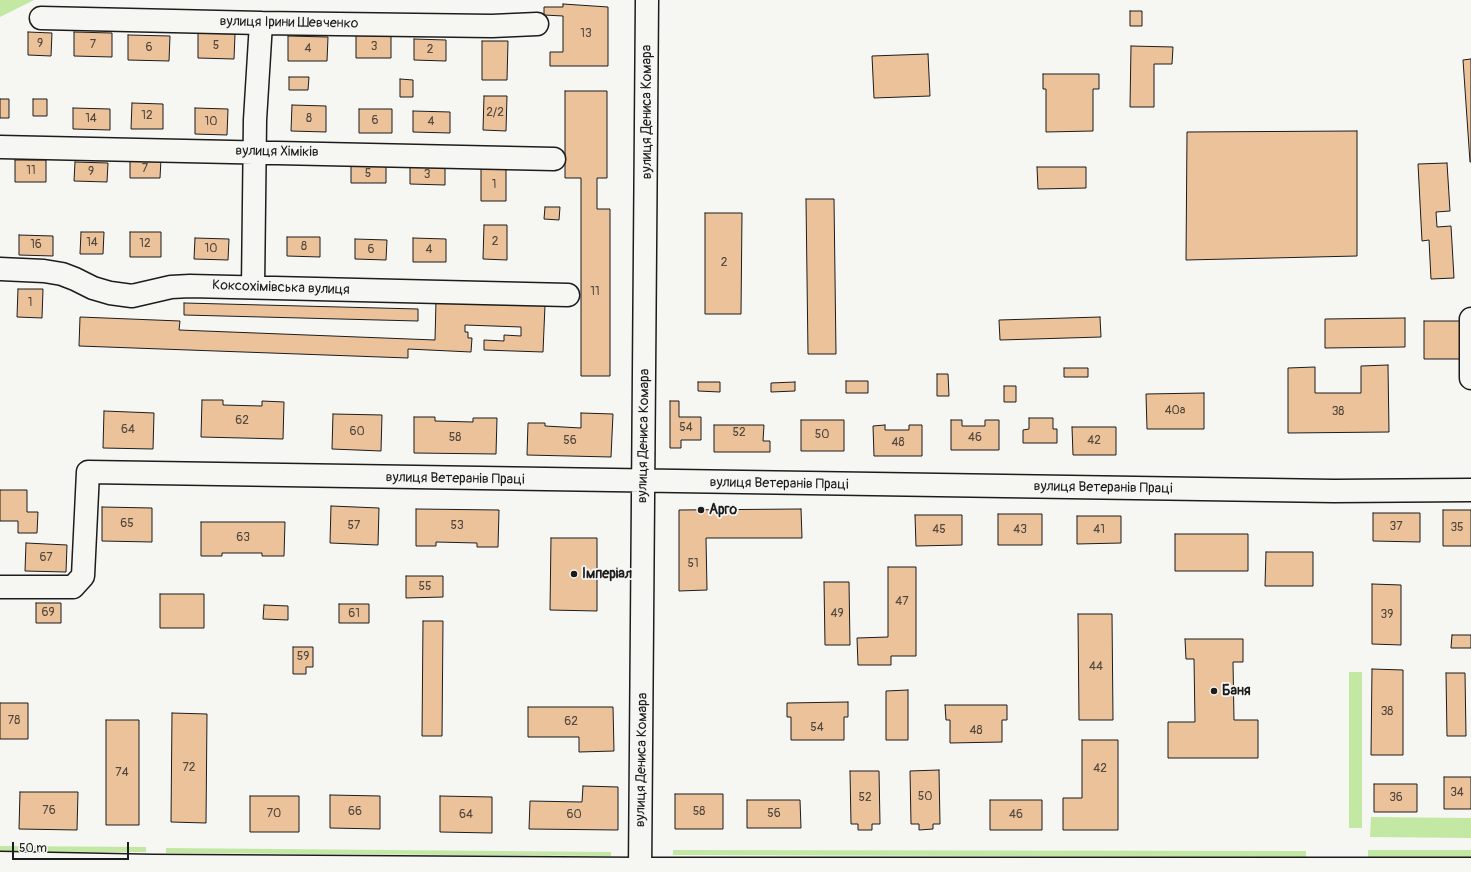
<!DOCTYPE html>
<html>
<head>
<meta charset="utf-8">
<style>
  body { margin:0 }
  #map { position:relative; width:1471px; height:872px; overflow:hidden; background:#f6f6f2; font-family:Pangolin,sans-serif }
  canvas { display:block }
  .scale { position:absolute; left:12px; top:842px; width:117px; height:18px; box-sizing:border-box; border:2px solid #1c1c1c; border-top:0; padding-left:5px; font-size:12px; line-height:14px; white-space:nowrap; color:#1c1c1c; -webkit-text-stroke:3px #f6f6f2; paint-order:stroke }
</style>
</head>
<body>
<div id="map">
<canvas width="1471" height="872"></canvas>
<div class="scale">50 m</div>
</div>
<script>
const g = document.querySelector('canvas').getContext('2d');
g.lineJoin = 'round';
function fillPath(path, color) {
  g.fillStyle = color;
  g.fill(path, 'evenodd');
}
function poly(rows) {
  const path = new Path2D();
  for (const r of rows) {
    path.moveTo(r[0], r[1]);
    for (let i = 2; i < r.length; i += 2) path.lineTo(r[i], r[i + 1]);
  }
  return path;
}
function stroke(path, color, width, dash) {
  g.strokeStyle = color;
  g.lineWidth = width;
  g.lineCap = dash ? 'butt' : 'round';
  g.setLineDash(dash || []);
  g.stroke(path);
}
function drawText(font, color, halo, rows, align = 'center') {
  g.font = font + ' Pangolin,sans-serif';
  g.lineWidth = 3.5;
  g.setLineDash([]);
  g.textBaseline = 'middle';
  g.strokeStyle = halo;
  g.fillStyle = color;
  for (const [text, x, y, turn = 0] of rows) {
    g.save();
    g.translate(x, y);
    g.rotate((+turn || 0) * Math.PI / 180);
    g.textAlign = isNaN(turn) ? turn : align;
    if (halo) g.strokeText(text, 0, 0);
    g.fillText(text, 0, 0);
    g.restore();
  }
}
const green = poly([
  [0,0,34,0,0,17],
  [1349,672,1362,672,1362,828,1349,828],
  [1371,817,1471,818,1471,838,1370,837],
  [0,846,146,847,146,852,0,852],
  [166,848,611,852,611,856,166,853],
  [673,850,1306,851,1306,857,673,855],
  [1368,850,1471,850,1471,859,1368,859]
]);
const building = poly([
  [563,4,608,7,608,66,550,66,550,52,563,52,563,16,544,15,544,7,563,7,563,4],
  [1130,11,1142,11,1142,26,1130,26,1130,11],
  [28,32,52,33,51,56,28,55,28,32],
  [74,32,112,33,112,57,74,56,74,32],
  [198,33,235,34,234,59,198,58,198,33],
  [128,35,170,36,169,61,128,60,128,35],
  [356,35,391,36,391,58,356,58,356,35],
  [288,36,328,37,327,61,288,61,288,36],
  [414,39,446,40,446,61,414,60,414,39],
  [482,41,508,41,507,80,482,80,482,41],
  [1131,46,1173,47,1172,64,1154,64,1154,107,1130,107,1131,46],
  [928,54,930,96,874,98,872,56,928,54],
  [1471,59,1471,162,1470,162,1463,60,1471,59],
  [1043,74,1099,74,1099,89,1093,89,1093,131,1046,132,1046,89,1043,89,1043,74],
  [289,77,309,77,308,90,289,90,289,77],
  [400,79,413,80,413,97,400,97,400,79],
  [565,91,607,91,607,178,597,178,597,209,610,209,610,376,581,376,581,178,565,178,565,91],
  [484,96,507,96,506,131,483,130,484,96],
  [0,99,9,99,9,118,0,118,0,99],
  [33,99,47,99,47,116,33,116,33,99],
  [132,103,163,104,163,129,131,129,132,103],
  [292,105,326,106,326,132,291,131,292,105],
  [73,108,110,109,110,130,73,129,73,108],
  [195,108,228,109,227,135,195,134,195,108],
  [359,109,392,109,392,133,359,133,359,109],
  [413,111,450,112,450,133,413,132,413,111],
  [1357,131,1357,256,1186,260,1187,132,1357,131],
  [130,159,161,159,160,178,130,178,130,159],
  [15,160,46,160,46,182,15,182,15,160],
  [75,162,108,163,107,182,74,181,75,162],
  [1447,163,1450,211,1436,212,1437,227,1451,226,1454,278,1431,279,1429,240,1422,241,1418,164,1447,163],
  [410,165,445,165,445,185,410,184,410,165],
  [351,166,386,166,386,183,351,183,351,166],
  [1037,167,1086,167,1086,188,1038,189,1037,167],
  [481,168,506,168,506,201,481,201,481,168],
  [806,199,834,199,836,354,808,354,806,199],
  [545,207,560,207,559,220,544,219,545,207],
  [705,213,742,213,741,314,705,314,705,213],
  [484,225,507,225,507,260,483,259,484,225],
  [81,232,104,232,103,254,80,254,81,232],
  [130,232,161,232,161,257,130,257,130,232],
  [19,235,53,236,53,256,19,255,19,235],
  [287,237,320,237,320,257,287,256,287,237],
  [195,238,229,239,228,260,194,259,195,238],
  [413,238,446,239,446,262,413,262,413,238],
  [355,239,387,240,386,260,355,259,355,239],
  [18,289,43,289,42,318,17,317,18,289],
  [436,301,545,305,543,352,484,350,484,340,504,341,504,335,521,336,521,327,465,325,465,332,468,332,468,338,472,338,471,352,408,349,408,358,79,346,80,317,180,321,179,330,435,340,436,301],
  [184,303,418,309,418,321,184,315,184,303],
  [1100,317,1101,337,1000,340,999,320,1100,317],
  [1405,318,1405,347,1325,348,1325,319,1405,318],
  [1424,321,1463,321,1463,359,1424,359,1424,321],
  [1388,365,1389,432,1288,433,1288,368,1315,367,1315,393,1361,393,1361,366,1388,365],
  [1064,368,1088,368,1088,377,1064,377,1064,368],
  [937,374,948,374,949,396,937,396,937,374],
  [846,381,868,381,868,393,846,393,846,381],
  [698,382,720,382,720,392,698,391,698,382],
  [795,382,795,391,771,392,771,383,795,382],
  [1004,386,1016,386,1016,402,1004,402,1004,386],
  [1204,393,1204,429,1147,429,1146,394,1204,393],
  [202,400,223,400,223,405,262,406,262,401,284,402,283,439,201,437,202,400],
  [670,401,679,401,679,417,701,417,701,440,681,440,681,448,670,448,670,401],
  [104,411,154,413,153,449,103,448,104,411],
  [581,413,613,414,611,457,527,455,528,423,545,423,545,426,581,428,581,413],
  [333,414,382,415,381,451,332,449,333,414],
  [414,417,435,417,435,421,473,422,473,418,497,418,496,454,414,453,414,417],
  [1029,418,1053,418,1053,429,1057,429,1057,443,1023,443,1023,430,1029,429,1029,418],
  [801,420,844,420,844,451,801,451,801,420],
  [951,420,962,420,962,426,985,426,985,420,999,420,999,450,951,450,951,420],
  [714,425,764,425,763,441,770,441,770,452,714,452,714,425],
  [885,425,885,430,909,430,909,425,922,425,922,456,874,456,873,426,885,425],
  [1072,427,1116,427,1116,455,1073,455,1072,427],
  [0,490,27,490,27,512,38,512,37,533,18,533,18,521,0,521,0,490],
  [331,506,379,508,378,545,330,543,331,506],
  [102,507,152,508,152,542,102,541,102,507],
  [416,509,499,510,498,547,477,547,477,543,436,542,436,546,416,546,416,509],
  [801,509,802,538,706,538,707,590,679,591,679,510,801,509],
  [1443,510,1471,510,1471,546,1443,546,1443,510],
  [1373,513,1420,513,1420,542,1373,541,1373,513],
  [998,514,1042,514,1042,545,998,545,998,514],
  [915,515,962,515,962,545,916,546,915,515],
  [1077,516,1121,516,1121,543,1077,544,1077,516],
  [201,522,285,522,284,556,262,556,262,553,222,553,222,556,201,556,201,522],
  [1175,534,1248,534,1248,571,1175,571,1175,534],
  [551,538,597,538,597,611,550,610,551,538],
  [26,543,67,545,66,572,25,571,26,543],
  [1266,552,1313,552,1313,586,1265,586,1266,552],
  [888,567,916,567,916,656,891,656,891,665,858,665,857,638,888,637,888,567],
  [406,576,443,576,443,597,406,598,406,576],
  [824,582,849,582,850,645,825,645,824,582],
  [1372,584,1401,585,1401,645,1372,644,1372,584],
  [160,594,204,594,204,628,160,628,160,594],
  [36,603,61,603,61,623,36,623,36,603],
  [339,604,369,604,369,623,339,623,339,604],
  [264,605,288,606,288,620,263,619,264,605],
  [1078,614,1112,614,1113,720,1079,720,1078,614],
  [423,621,443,621,442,736,422,736,423,621],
  [1452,635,1471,635,1471,648,1451,648,1452,635],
  [1185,639,1243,639,1243,662,1233,662,1234,720,1258,720,1258,758,1168,758,1168,722,1195,722,1194,659,1186,659,1185,639],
  [293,647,313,647,313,667,306,667,306,674,293,674,293,647],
  [1372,669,1403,670,1403,755,1371,755,1372,669],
  [1446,673,1465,673,1466,736,1447,736,1446,673],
  [908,690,908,740,886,740,886,691,908,690],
  [848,702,848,717,844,717,844,740,791,740,791,717,787,717,787,703,848,702],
  [0,703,28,703,28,739,0,739,0,703],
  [945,705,1007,705,1007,720,1002,720,1002,742,950,743,950,720,946,720,945,705],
  [528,707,613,707,614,751,579,752,579,737,528,737,528,707],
  [172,713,207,714,206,823,171,822,172,713],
  [106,720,139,720,139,825,106,825,106,720],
  [1082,740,1118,740,1118,830,1063,830,1063,798,1082,798,1082,740],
  [939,770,940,824,933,824,933,829,919,830,919,824,911,824,910,771,939,770],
  [850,771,879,771,880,824,872,824,872,830,858,830,858,824,851,824,850,771],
  [1444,777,1471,777,1471,809,1444,809,1444,777],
  [1374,784,1417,784,1417,812,1374,812,1374,784],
  [583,786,618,787,618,830,529,829,530,801,582,802,583,786],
  [20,792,78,792,77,830,19,829,20,792],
  [675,794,723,794,723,829,675,829,675,794],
  [330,795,380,796,380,829,330,828,330,795],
  [250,796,299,796,299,832,250,832,250,796],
  [440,796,492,797,492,833,440,832,440,796],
  [747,800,800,800,801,828,747,828,747,800],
  [990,800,1042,800,1042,830,990,830,990,800]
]);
const minor = poly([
  [41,18,261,23,492,26,537,24],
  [0,147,554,159],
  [0,269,44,271,62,274,75,279,93,288,110,293,132,296,171,287,190,286,568,295],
  [253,287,255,120,261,23],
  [1471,319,1471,378],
  [0,587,73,587,83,576,88,472,1135,488,1334,491,1471,490],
  [0,863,153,866,640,869,1471,869],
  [640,872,647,0]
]);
const markers = [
  [701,510,4,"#1c1c1c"],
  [574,574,4,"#1c1c1c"],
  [1214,691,4,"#1c1c1c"]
];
const numberNames = [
  ["13",586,34],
  ["9",40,44],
  ["7",93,45],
  ["5",216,46],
  ["3",374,47],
  ["6",149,48],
  ["4",308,49],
  ["2",430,50],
  ["2/2",495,113],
  ["12",147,116],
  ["14",91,119],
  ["8",309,119],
  ["6",375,121],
  ["10",211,122],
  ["4",431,122],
  ["7",145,169],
  ["11",31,171],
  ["9",91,172],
  ["5",368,174],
  ["3",427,175],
  ["1",494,185],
  ["2",495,242],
  ["14",92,243],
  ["12",145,244],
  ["16",36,245],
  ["8",304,247],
  ["10",211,249],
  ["6",371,250],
  ["4",429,250],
  ["2",724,263],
  ["11",595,292],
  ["1",30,303],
  ["40а",1175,411],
  ["38",1338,412],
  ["62",242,421],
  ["54",686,428],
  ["64",128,430],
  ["60",357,432],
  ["52",739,433],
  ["50",822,435],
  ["58",455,438],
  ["46",975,438],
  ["56",570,441],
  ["42",1094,441],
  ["48",898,443],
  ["65",127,524],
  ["57",354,526],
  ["53",457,526],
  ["37",1396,527],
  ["35",1457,528],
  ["45",939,530],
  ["43",1020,530],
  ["41",1099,530],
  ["63",243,538],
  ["67",46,558],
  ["51",693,564],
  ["55",425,587],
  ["47",902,602],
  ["69",48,613],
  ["61",354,614],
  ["49",837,614],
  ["39",1387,615],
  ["59",303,657],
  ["44",1096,667],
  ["38",1387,712],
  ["78",14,721],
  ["62",571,722],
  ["54",817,728],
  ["48",976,731],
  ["72",189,768],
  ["42",1100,769],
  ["74",122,773],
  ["34",1457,793],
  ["50",925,797],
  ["52",865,798],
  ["36",1396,798],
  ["76",49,811],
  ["66",355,812],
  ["58",699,812],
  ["70",274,814],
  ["56",774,814],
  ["64",466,815],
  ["60",574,815],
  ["46",1016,815]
];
const streetNames = [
  ["вулиця Ірини Шевченко",289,23,1],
  ["вулиця Дениса Комара",647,112,-90],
  ["вулиця Хіміків",277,152,1],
  ["Коксохімівська вулиця",281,288,2],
  ["вулиця Дениса Комара",644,436,-89],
  ["вулиця Ветеранів Праці",455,479,1],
  ["вулиця Ветеранів Праці",779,484,1],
  ["вулиця Ветеранів Праці",1103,488,1],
  ["вулиця Дениса Комара",642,760,-89]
];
const poiNames = [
  ["Арго",709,510],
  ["Імперіал",582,574],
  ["Баня",1222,691]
];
fillPath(green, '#c2e8a3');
fillPath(building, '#ecc29b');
stroke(building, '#1c1c1c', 1);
stroke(minor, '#1c1c1c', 25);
stroke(minor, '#f6f6f2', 22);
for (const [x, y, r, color] of markers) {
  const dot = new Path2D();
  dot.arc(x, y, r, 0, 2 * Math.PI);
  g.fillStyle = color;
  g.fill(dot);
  stroke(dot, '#f6f6f2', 1.5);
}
drawText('12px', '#50463c', null, numberNames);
drawText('14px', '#1c1c1c', '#f6f6f2', streetNames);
drawText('bold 14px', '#1c1c1c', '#f6f6f2', poiNames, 'left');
</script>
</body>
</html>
